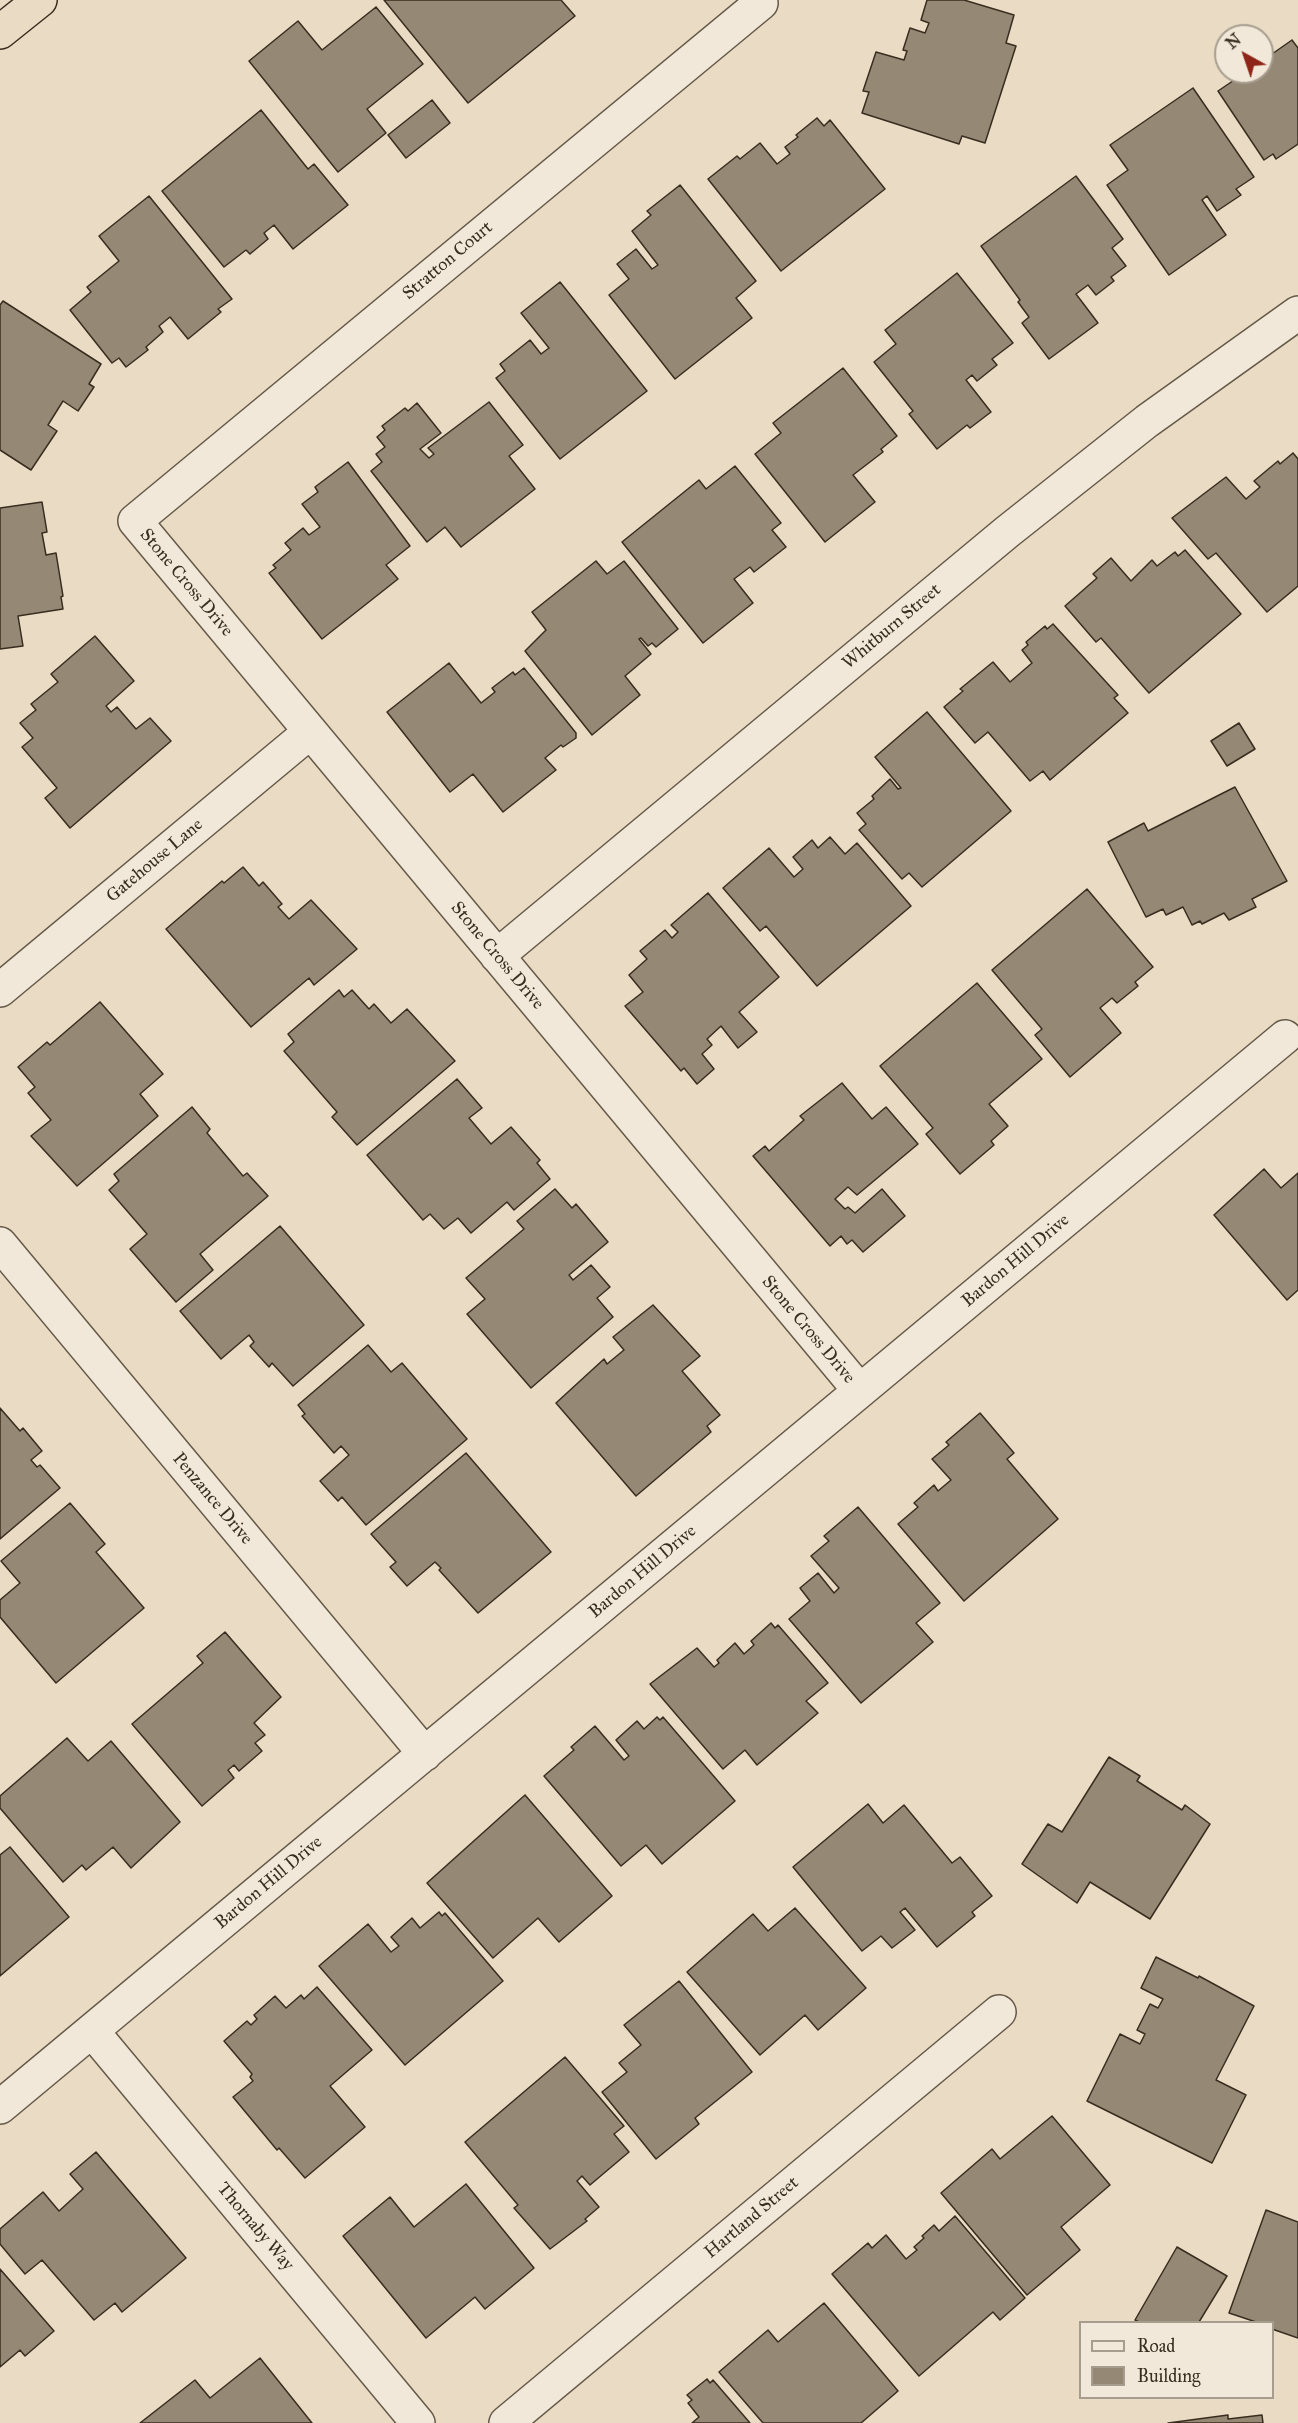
<!DOCTYPE html>
<html>
<head>
<meta charset="utf-8">
<style>
  body { margin:0 }
  #map { position:relative; width:1298px; height:2423px; overflow:hidden; background:#eadcc4; font-family:"IM FELL Great Primer",serif }
  canvas { display:block }
  .legend { position:absolute; left:1079px; top:2321px; width:195px; height:78px; box-sizing:border-box; background:#f1e8d9; border:2px solid #a79d8f; margin:0; padding:8px 10px; list-style:none; font-size:18px; color:#392d1f }
  .legend li { display:flex; align-items:center; gap:12px; height:30px }
  .legend b { width:30px; border:2px solid #a79d8f }
  .north { position:absolute; left:1214px; top:24px; width:60px; height:60px; box-sizing:border-box; background:#f1e8d9; border:2px solid #a79d8f; border-radius:50%; rotate:320deg; font-size:16px; font-weight:700; line-height:24px; text-align:center; color:#392d1f }
  .north::after { content:''; display:block; margin:auto; width:21px; height:27px; background:#8f2418; clip-path:polygon(50% 0,100% 100%,50% 72%,0 100%) }
</style>
</head>
<body>
<div id="map">
<canvas width="1298" height="2423"></canvas>
<ul class="legend">
<li><b style="height:8px;background:#f1e8d9"></b>Road</li>
<li><b style="height:16px;background:#958875"></b>Building</li>
</ul>
<div class="north">N</div>
</div>
<script>
const g = document.querySelector('canvas').getContext('2d');
g.lineJoin = 'round';
function fillPath(path, color) {
  g.fillStyle = color;
  g.fill(path, 'evenodd');
}
function poly(rows) {
  const path = new Path2D();
  for (const r of rows) {
    path.moveTo(r[0], r[1]);
    for (let i = 2; i < r.length; i += 2) path.lineTo(r[i], r[i + 1]);
  }
  return path;
}
function stroke(path, color, width, dash) {
  g.strokeStyle = color;
  g.lineWidth = width;
  g.lineCap = dash ? 'butt' : 'round';
  g.setLineDash(dash || []);
  g.stroke(path);
}
function drawText(font, color, halo, rows, align = 'center') {
  g.font = font + ' "IM FELL Great Primer",serif';
  g.lineWidth = 4.5;
  g.setLineDash([]);
  g.textBaseline = 'middle';
  g.strokeStyle = halo;
  g.fillStyle = color;
  for (const [text, x, y, turn = 0] of rows) {
    g.save();
    g.translate(x, y);
    g.rotate((+turn || 0) * Math.PI / 180);
    g.textAlign = isNaN(turn) ? turn : align;
    if (halo) g.strokeText(text, 0, 0);
    g.fillText(text, 0, 0);
    g.restore();
  }
}
const building = poly([
  [384,0,561,0,575,16,468,103,384,0],
  [927,0,964,0,1014,15,1006,43,1016,46,985,143,962,136,959,144,862,113,869,92,863,91,876,52,904,60,907,51,903,50,910,28,925,33,929,23,921,20,927,0],
  [376,7,423,64,367,109,386,133,338,172,249,61,298,21,322,50,376,7],
  [1292,40,1298,48,1298,144,1276,159,1273,154,1264,160,1218,91,1246,72,1262,72,1262,61,1292,40],
  [1193,88,1254,177,1236,189,1241,195,1217,211,1207,196,1202,200,1226,235,1169,275,1107,185,1128,170,1110,145,1193,88],
  [432,100,450,123,406,158,388,135,432,100],
  [261,110,308,169,314,164,348,205,293,249,274,225,264,233,268,239,250,254,246,250,224,267,162,191,261,110],
  [817,118,824,126,830,120,885,189,781,271,708,179,737,156,740,159,760,143,777,164,790,154,785,147,798,137,796,135,817,118],
  [1076,176,1123,239,1112,248,1126,266,1111,277,1114,281,1096,295,1088,285,1076,294,1098,323,1049,359,1022,323,1029,317,1018,302,1020,300,981,246,1076,176],
  [680,185,756,281,736,298,752,318,675,379,609,295,629,279,617,264,636,249,652,269,658,265,632,231,651,215,647,211,680,185],
  [149,196,232,299,218,309,221,312,188,339,170,317,159,326,163,332,146,347,148,350,126,367,119,358,112,363,70,310,91,292,87,287,119,261,99,236,149,196],
  [957,273,1013,343,992,359,997,365,977,381,972,375,966,380,991,412,970,428,967,425,937,449,909,414,913,411,874,362,896,344,885,330,957,273],
  [560,282,647,391,560,459,496,378,505,371,500,364,530,340,541,354,549,348,521,313,560,282],
  [3,301,101,364,89,384,94,387,78,411,63,401,48,425,57,431,31,470,0,450,0,305,3,301],
  [843,368,897,436,881,449,883,452,853,475,875,502,825,542,755,454,781,433,773,423,843,368],
  [489,402,523,445,509,456,535,489,461,547,445,527,427,542,371,471,382,462,376,454,385,447,377,437,385,430,382,426,405,408,408,411,417,403,441,433,420,449,429,458,434,454,428,448,489,402],
  [1293,453,1298,459,1298,586,1267,612,1216,553,1208,559,1172,518,1226,477,1246,499,1260,487,1254,481,1278,461,1280,464,1293,453],
  [348,462,410,546,386,565,398,579,322,639,269,573,276,568,273,565,291,550,285,543,303,528,309,535,320,527,302,504,318,492,315,487,348,462],
  [735,466,781,523,772,530,786,547,754,572,750,567,734,579,753,603,703,643,622,542,699,480,706,489,735,466],
  [42,502,47,532,42,533,46,555,56,553,63,596,61,597,63,609,18,616,23,646,0,649,0,508,42,502],
  [1185,550,1241,614,1149,693,1101,638,1096,642,1065,606,1097,578,1093,574,1111,558,1131,581,1152,560,1157,566,1175,552,1178,556,1185,550],
  [596,561,607,574,624,561,678,629,656,647,652,643,648,646,641,638,639,639,651,654,625,676,640,695,592,735,525,651,546,630,532,612,596,561],
  [1053,624,1118,695,1114,698,1128,713,1050,780,1043,771,1030,781,988,732,975,743,944,707,963,691,960,689,993,662,1010,682,1032,663,1022,650,1028,645,1026,642,1045,626,1047,629,1053,624],
  [95,636,134,681,106,706,111,712,117,707,136,729,150,718,171,741,70,828,45,798,57,788,22,747,33,738,20,723,36,710,31,704,58,682,51,674,95,636],
  [449,663,481,703,495,692,492,688,513,672,515,675,524,668,576,733,576,738,563,747,561,745,545,758,556,770,503,812,473,774,450,792,387,712,449,663],
  [927,712,1011,811,922,887,909,873,902,879,859,830,866,824,857,813,874,799,872,796,890,779,898,789,901,788,875,757,927,712],
  [1239,723,1255,749,1227,766,1211,741,1239,723],
  [1235,787,1287,881,1252,899,1256,907,1229,920,1224,913,1202,924,1200,921,1192,925,1183,907,1166,915,1163,909,1146,917,1108,842,1144,823,1148,831,1235,787],
  [830,837,845,854,857,843,911,906,817,986,766,926,760,931,723,888,769,848,794,877,803,869,793,857,812,840,818,848,830,837],
  [243,867,259,886,263,882,282,904,278,907,289,919,311,900,357,949,314,985,309,978,251,1027,166,929,222,881,224,883,243,867],
  [1087,889,1153,967,1135,982,1138,986,1117,1003,1112,998,1100,1008,1121,1033,1070,1077,1035,1035,1042,1029,992,970,1087,889],
  [708,893,779,977,739,1012,757,1032,738,1048,721,1026,707,1039,712,1045,702,1054,714,1069,697,1084,684,1068,681,1071,625,1006,643,992,629,975,647,959,640,951,665,930,672,938,678,932,671,925,708,893],
  [977,983,1042,1059,989,1104,1008,1126,991,1141,994,1145,960,1174,926,1134,933,1128,880,1066,977,983],
  [339,990,344,997,352,990,369,1009,374,1004,391,1023,407,1009,455,1061,357,1145,332,1117,337,1112,284,1051,294,1042,288,1034,339,990],
  [100,1002,163,1074,140,1094,158,1116,77,1186,31,1136,51,1120,28,1093,35,1087,18,1067,47,1042,50,1045,100,1002],
  [457,1079,482,1108,469,1118,491,1144,511,1127,540,1160,537,1163,550,1179,514,1210,507,1202,471,1233,458,1218,444,1229,430,1214,423,1220,367,1155,457,1079],
  [842,1083,872,1119,886,1107,918,1144,857,1195,848,1187,835,1199,845,1209,848,1207,855,1213,882,1189,905,1216,863,1252,852,1240,847,1244,841,1236,830,1246,753,1156,765,1146,769,1151,804,1120,800,1116,842,1083],
  [192,1107,210,1129,207,1133,243,1176,247,1173,268,1196,200,1254,213,1270,176,1302,130,1249,147,1234,109,1190,119,1181,114,1174,192,1107],
  [1264,1169,1281,1188,1298,1173,1298,1290,1287,1300,1214,1215,1264,1169],
  [555,1189,572,1208,576,1204,608,1242,569,1275,573,1280,591,1265,610,1287,597,1298,613,1317,531,1388,467,1314,485,1299,466,1278,524,1229,517,1221,555,1189],
  [280,1226,364,1325,293,1386,272,1363,269,1367,250,1346,254,1342,249,1335,221,1359,180,1311,280,1226],
  [653,1305,700,1356,682,1371,720,1415,707,1426,711,1432,636,1496,556,1403,604,1359,607,1364,624,1350,613,1337,653,1305],
  [368,1345,391,1372,402,1363,467,1439,366,1525,342,1497,338,1501,320,1481,349,1455,341,1446,334,1453,302,1416,305,1414,298,1405,368,1345],
  [0,1408,20,1431,23,1428,42,1451,31,1460,37,1467,40,1465,60,1488,0,1539,0,1408],
  [980,1413,1014,1453,1007,1459,1058,1519,964,1601,898,1524,918,1507,914,1503,934,1485,938,1491,951,1480,932,1459,949,1445,946,1442,980,1413],
  [466,1453,551,1552,478,1613,439,1570,441,1568,435,1562,407,1586,390,1567,396,1562,371,1534,466,1453],
  [70,1503,105,1544,96,1552,144,1608,56,1683,0,1617,0,1600,20,1583,1,1561,70,1503],
  [858,1507,940,1603,916,1623,933,1642,861,1703,789,1619,810,1601,800,1588,818,1573,834,1593,839,1588,811,1556,829,1541,824,1536,858,1507],
  [771,1623,775,1628,778,1625,828,1683,806,1701,818,1713,757,1765,745,1750,723,1769,650,1684,697,1648,714,1667,719,1663,717,1660,735,1643,744,1654,754,1645,751,1641,771,1623],
  [225,1632,281,1697,254,1723,265,1735,255,1743,262,1751,239,1771,234,1765,228,1770,234,1778,202,1806,132,1724,203,1663,197,1656,225,1632],
  [657,1717,660,1720,663,1717,735,1801,662,1864,646,1845,621,1866,544,1776,574,1750,571,1747,595,1726,624,1760,629,1756,616,1740,637,1721,644,1729,657,1717],
  [67,1738,88,1761,111,1741,180,1822,131,1868,113,1847,86,1870,82,1865,63,1882,0,1808,0,1796,67,1738],
  [1109,1757,1140,1776,1137,1781,1182,1810,1185,1805,1210,1824,1150,1919,1090,1882,1077,1903,1022,1864,1048,1824,1062,1832,1109,1757],
  [525,1795,612,1896,559,1942,538,1918,493,1958,427,1883,525,1795],
  [868,1804,883,1823,904,1805,952,1863,960,1857,992,1896,972,1912,975,1916,937,1947,905,1908,900,1912,915,1930,892,1948,881,1936,862,1951,793,1867,868,1804],
  [10,1847,69,1917,0,1976,0,1855,10,1847],
  [795,1908,866,1988,818,2030,805,2015,760,2055,687,1972,753,1914,768,1931,795,1908],
  [439,1912,442,1916,445,1913,503,1981,405,2065,319,1966,368,1924,391,1952,399,1946,391,1937,412,1918,420,1928,439,1912],
  [1156,1957,1198,1978,1199,1976,1254,2006,1216,2080,1246,2095,1212,2163,1087,2101,1120,2034,1140,2044,1145,2034,1137,2030,1150,2004,1158,2008,1163,1999,1141,1988,1156,1957],
  [679,1981,752,2072,695,2118,699,2124,656,2159,602,2092,627,2072,619,2063,641,2045,624,2025,679,1981],
  [317,1987,372,2050,330,2086,365,2127,305,2178,279,2148,277,2150,233,2097,253,2081,250,2077,252,2074,224,2041,247,2021,251,2025,257,2019,254,2015,275,1996,286,2008,301,1995,304,1999,317,1987],
  [565,2057,624,2126,614,2134,629,2152,590,2185,582,2176,577,2181,599,2207,585,2219,587,2221,550,2249,514,2208,518,2205,465,2142,565,2057],
  [1052,2116,1110,2185,1061,2227,1080,2250,1027,2295,941,2193,992,2149,1000,2159,1052,2116],
  [96,2152,186,2258,122,2312,115,2303,94,2320,42,2260,25,2274,0,2244,0,2229,43,2192,59,2211,83,2189,70,2174,96,2152],
  [466,2184,534,2268,485,2309,475,2297,426,2338,343,2236,390,2197,414,2227,466,2184],
  [1266,2210,1298,2222,1298,2338,1272,2329,1272,2322,1256,2322,1229,2313,1266,2210],
  [955,2216,1025,2298,1000,2320,993,2312,919,2376,832,2274,868,2243,872,2248,886,2235,906,2259,917,2250,914,2247,924,2238,922,2236,934,2225,939,2231,955,2216],
  [1177,2247,1227,2276,1199,2322,1139,2322,1135,2320,1177,2247],
  [0,2269,54,2331,25,2356,20,2350,0,2367,0,2269],
  [824,2303,898,2391,861,2423,763,2423,719,2372,768,2330,778,2342,824,2303],
  [260,2358,312,2423,140,2423,195,2380,210,2398,260,2358],
  [707,2379,710,2383,713,2380,750,2423,692,2423,699,2417,688,2403,692,2400,687,2395,707,2379],
  [1228,2415,1228,2419,1262,2415,1263,2423,1168,2423,1228,2415]
]);
const minor = poly([
  [761,3,135,521,860,1391],
  [497,956,1007,532,1147,421,1298,313],
  [0,990,310,732],
  [0,1244,425,1754],
  [92,2031,418,2423],
  [0,2107,1285,1037],
  [506,2423,999,2012]
]);
const motorway = poly([
  [0,32,40,0]
]);
const streetNames = [
  ["Stratton Court",448,261,-40],
  ["Stone Cross Drive",186,583,50],
  ["Whitburn Street",892,627,-40],
  ["Gatehouse Lane",155,861,-40],
  ["Stone Cross Drive",497,956,50],
  ["Bardon Hill Drive",1016,1261,-40],
  ["Stone Cross Drive",808,1330,50],
  ["Penzance Drive",212,1499,50],
  ["Bardon Hill Drive",643,1572,-40],
  ["Bardon Hill Drive",269,1883,-40],
  ["Hartland Street",752,2218,-40],
  ["Thornaby Way",255,2227,50]
];
fillPath(building, '#958875');
stroke(building, '#392d1f', 1.5);
stroke(minor, '#655948', 36);
stroke(motorway, '#392d1f', 36);
stroke(minor, '#f1e8d9', 33);
stroke(motorway, '#eadcc4', 33);
drawText('18px', '#392d1f', '#f1e8d9', streetNames);
</script>
</body>
</html>
